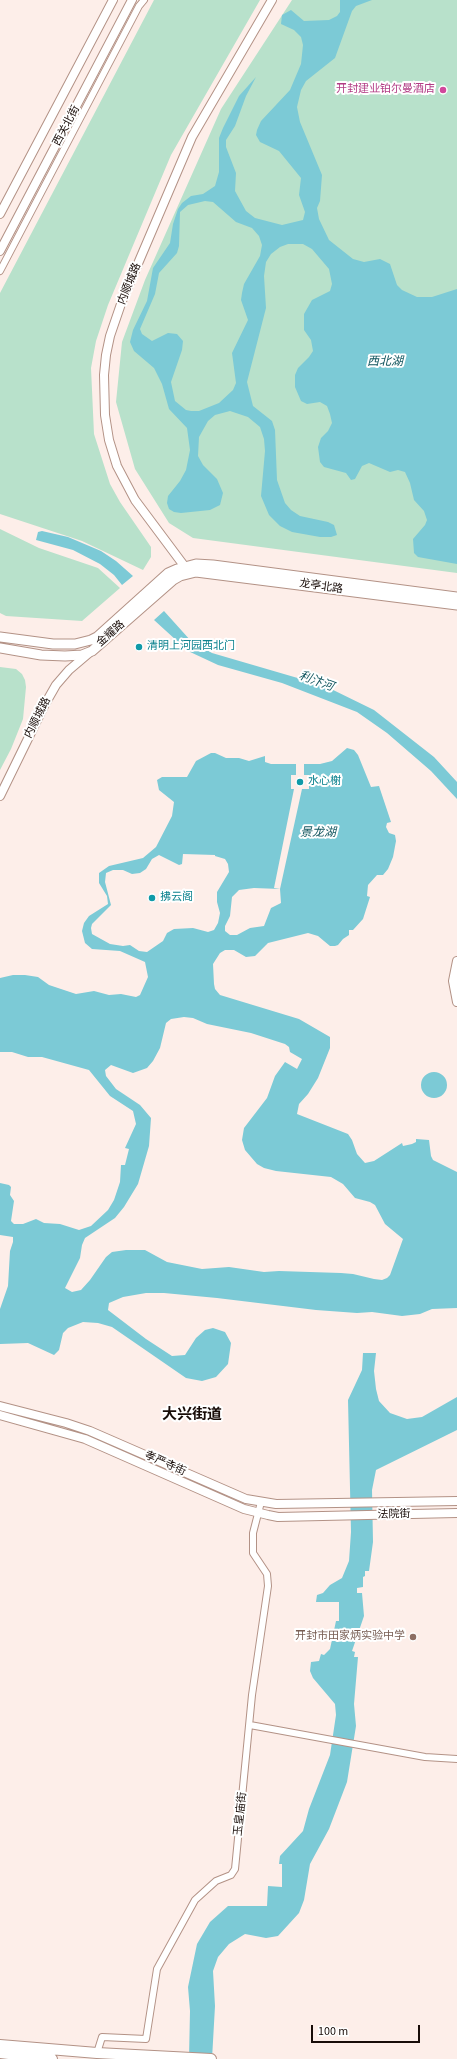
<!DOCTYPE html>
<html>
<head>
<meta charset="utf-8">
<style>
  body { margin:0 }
  #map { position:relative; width:457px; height:2059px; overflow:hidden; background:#fdeee9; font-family:"Source Sans 3",sans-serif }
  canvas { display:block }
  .scale { position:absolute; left:311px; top:2025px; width:109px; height:18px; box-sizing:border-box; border:2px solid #180c08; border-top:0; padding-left:5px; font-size:12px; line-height:14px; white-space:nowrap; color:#180c08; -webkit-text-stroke:3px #fff; paint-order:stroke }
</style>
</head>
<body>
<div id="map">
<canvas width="457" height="2059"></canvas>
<div class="scale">100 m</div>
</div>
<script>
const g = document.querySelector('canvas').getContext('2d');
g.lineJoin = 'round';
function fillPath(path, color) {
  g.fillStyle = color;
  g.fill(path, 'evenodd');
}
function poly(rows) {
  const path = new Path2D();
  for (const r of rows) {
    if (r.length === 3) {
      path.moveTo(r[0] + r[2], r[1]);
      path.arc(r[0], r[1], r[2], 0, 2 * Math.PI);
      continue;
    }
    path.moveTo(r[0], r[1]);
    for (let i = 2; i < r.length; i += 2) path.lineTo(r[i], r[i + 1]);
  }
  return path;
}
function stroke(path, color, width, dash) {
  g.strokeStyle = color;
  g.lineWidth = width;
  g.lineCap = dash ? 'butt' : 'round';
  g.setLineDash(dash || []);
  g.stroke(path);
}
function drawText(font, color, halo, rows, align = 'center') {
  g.font = font + ' "Source Sans 3","Noto Sans SC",sans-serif';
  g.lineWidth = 4;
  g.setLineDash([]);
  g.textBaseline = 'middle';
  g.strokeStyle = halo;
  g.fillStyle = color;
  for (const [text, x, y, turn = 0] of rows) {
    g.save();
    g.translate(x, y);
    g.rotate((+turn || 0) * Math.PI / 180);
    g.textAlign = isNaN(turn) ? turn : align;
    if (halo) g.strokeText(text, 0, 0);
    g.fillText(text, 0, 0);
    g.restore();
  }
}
const green = poly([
  [154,0,260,0,171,155,108,305,96,341,91,368,94,434,110,484,120,502,151,547,151,557,143,570,82,541,0,514,0,293],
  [292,0,457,0,457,573,193,538,169,523,135,469,116,402,122,342,145,280,221,109],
  [0,529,39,548,98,568,120,588,82,621,6,616,0,613],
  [0,667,16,669,22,674,25,680,26,687,23,719,11,749,0,770]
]);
const water = poly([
  [340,0,372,0,356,6,352,11,335,58,306,81,301,90,297,107,300,122,322,175,320,201,317,208,319,219,329,240,353,259,364,262,380,259,390,264,397,285,402,290,417,297,432,297,457,289,457,564,418,557,414,553,413,539,425,525,427,520,424,511,414,500,410,483,405,472,398,470,390,472,369,463,362,466,355,479,351,480,346,473,324,467,320,462,318,447,321,438,328,431,332,423,330,414,327,406,320,402,307,404,301,401,295,387,295,375,298,368,309,357,313,351,311,340,304,330,304,314,312,300,330,291,332,284,329,269,312,249,303,244,288,244,280,247,271,254,266,262,264,276,266,308,247,382,253,406,272,421,275,430,277,480,285,503,291,510,300,516,328,522,334,525,337,535,331,537,320,537,292,532,280,526,269,515,261,496,265,451,264,439,260,427,248,417,230,411,215,415,208,421,199,437,198,456,203,465,217,479,223,493,220,505,210,510,181,513,174,512,169,509,167,503,168,496,180,481,186,470,190,450,187,428,169,409,162,384,154,368,134,351,130,342,133,330,147,301,153,268,170,243,173,224,178,209,182,203,191,196,203,194,215,186,219,172,219,138,223,128,239,96,256,77,246,96,235,126,226,140,226,147,236,173,235,191,246,211,255,218,282,225,303,220,305,212,299,195,301,178,279,151,260,142,256,135,257,130,261,121,290,90,301,64,303,45,301,37,294,30,281,24,282,15,291,10,304,21,329,20,337,16,340,12],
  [205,201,213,202,236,222,252,228,259,236,262,245,260,256,244,284,242,293,241,300,248,320,232,353,236,383,233,390,219,403,199,411,191,411,186,410,175,401,171,382,182,350,183,341,177,334,168,333,152,341,142,334,140,329,155,294,159,273,177,253,179,246,180,212,188,205],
  [42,531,68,537,101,551,116,561,133,576,122,585,114,575,100,564,73,550,36,540,38,532],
  [164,611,191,641,212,653,325,686,374,710,434,757,457,782,457,799,431,771,387,733,357,712,282,683,218,665,188,651,154,620],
  [347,748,354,750,358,755,371,787,379,786,391,822,387,823,386,827,389,833,395,835,396,841,393,857,388,869,383,875,377,875,368,885,367,896,370,897,363,919,353,930,349,930,349,935,343,939,338,945,335,946,330,946,318,936,308,933,268,943,255,956,246,957,234,950,225,950,220,953,213,964,214,984,215,989,220,995,299,1019,330,1037,330,1048,318,1078,308,1094,299,1104,297,1114,348,1134,352,1140,357,1154,365,1163,374,1161,402,1143,403,1146,412,1144,416,1142,416,1139,429,1140,431,1156,433,1160,457,1172,457,1308,432,1309,420,1314,402,1316,372,1312,357,1313,316,1310,217,1298,164,1293,146,1293,123,1297,109,1303,108,1310,146,1339,172,1356,185,1355,196,1338,205,1330,213,1328,225,1332,231,1343,228,1364,216,1377,202,1381,186,1378,112,1327,98,1323,83,1322,68,1328,63,1333,59,1350,54,1355,28,1343,0,1344,0,1309,8,1286,10,1251,13,1242,13,1237,0,1235,0,1183,9,1185,11,1187,10,1195,14,1201,11,1221,14,1224,23,1224,36,1219,44,1223,60,1224,79,1230,91,1226,108,1210,114,1200,120,1182,121,1165,125,1165,129,1149,125,1148,136,1124,133,1111,110,1096,89,1070,42,1057,28,1057,12,1052,0,1052,0,978,13,975,25,975,38,977,49,985,76,994,94,991,109,995,121,994,136,997,140,995,148,977,145,962,120,951,92,949,85,943,82,931,84,923,89,916,108,904,107,896,99,883,99,873,109,866,143,858,156,847,172,816,174,802,159,790,157,780,162,777,187,777,196,761,211,753,215,753,226,758,239,758,249,761,265,756,265,762,271,764,320,764,332,761],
  [183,854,215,855,215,856,225,859,228,864,229,872,217,892,217,902,220,913,218,923,214,930,208,932,193,928,174,929,167,933,163,941,147,952,139,951,130,945,123,946,110,944,92,934,91,928,92,924,111,905,105,882,106,873,113,870,123,870,132,874,140,873,146,869,152,859,159,855,179,865,182,864],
  [254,888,280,889,281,903,271,908,264,926,250,928,237,935,230,935,225,931,225,926,230,916,232,897,239,890],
  [184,1017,193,1018,207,1024,251,1033,285,1044,289,1047,290,1052,302,1059,297,1069,285,1062,275,1076,267,1098,244,1128,242,1140,245,1150,257,1164,264,1168,276,1171,331,1177,343,1184,355,1198,370,1202,375,1205,385,1224,403,1239,390,1275,387,1278,382,1280,374,1279,353,1274,341,1273,279,1271,264,1272,229,1267,202,1269,167,1262,145,1250,126,1250,112,1252,106,1257,90,1280,81,1290,72,1292,65,1288,80,1258,82,1245,85,1238,115,1218,124,1207,138,1184,149,1146,151,1118,140,1105,116,1089,106,1076,105,1070,111,1065,133,1073,147,1068,153,1061,160,1048,166,1023,171,1019],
  [434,1085,13],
  [363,1353,376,1353,374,1371,376,1389,379,1401,390,1413,407,1419,422,1417,457,1397,457,1430,376,1470,372,1490,373,1542,369,1571,365,1571,365,1576,363,1577,363,1587,357,1588,357,1593,362,1593,364,1616,352,1651,355,1652,354,1657,358,1657,354,1704,356,1726,347,1782,329,1829,310,1864,304,1900,299,1913,278,1936,266,1938,245,1934,229,1944,218,1957,213,1971,215,2006,212,2059,189,2059,190,2011,188,1987,197,1944,210,1922,228,1906,267,1906,268,1886,282,1887,282,1864,279,1864,280,1856,303,1831,309,1809,330,1755,336,1715,335,1704,313,1678,310,1671,311,1662,319,1661,321,1654,324,1655,330,1649,336,1621,339,1621,339,1602,316,1602,317,1595,323,1593,330,1585,342,1578,349,1561,351,1532,348,1400,362,1370]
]);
const pier = poly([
  [296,764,304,764,304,775,309,775,309,789,302,789,280,889,274,888,294,789,291,789,291,775,296,775]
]);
const minor = poly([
  [0,271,139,6,144,0],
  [250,1725,425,1757,457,1759],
  [97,2053,102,2037,146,2039,157,1969,195,1900,216,1881,231,1875,235,1869,252,1695,268,1586,267,1574,253,1553,253,1533,261,1502]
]);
const tertiary = poly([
  [0,214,113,0],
  [0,251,132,0],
  [188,571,135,500,117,466,109,440,105,415,104,375,106,355,110,336,122,301,192,137,272,0],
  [0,796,44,706,56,685,69,670,89,653],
  [457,961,453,981,457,1002],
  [0,1406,66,1423,90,1431,246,1499,276,1504,457,1501],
  [0,1415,85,1439,244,1509,268,1515,278,1517,457,1513]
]);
const secondary = poly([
  [0,637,53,644,75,644,91,640,97,637,168,573,177,569,196,564,213,565,457,597],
  [0,648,41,655,65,656,82,655,92,651,173,580,180,576,196,572,457,605]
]);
const primary = poly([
  [0,2045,97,2053,211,2059],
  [0,2053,52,2059]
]);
const markers = [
  [443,90,4,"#d1479c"],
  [139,647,4,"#0f9aa8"],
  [300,782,4,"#0f9aa8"],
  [152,898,4,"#0f9aa8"],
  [413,1637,4,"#8d6e63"]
];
const hotelNames = [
  ["开封建业铂尔曼酒店",435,90]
];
const streetNames = [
  ["西关北街",67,126,-62],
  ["内顺城路",130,284,-68],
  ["龙亭北路",321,587,8],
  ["金耀路",111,634,-41],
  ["内顺城路",38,718,-63],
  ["孝严寺街",165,1464,24],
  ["法院街",394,1515,-1],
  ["玉皇庙街",241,1814,-84]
];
const cultureNames = [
  ["清明上河园西北门",147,647],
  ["水心榭",308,782],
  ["拂云阁",160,898]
];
const educationNames = [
  ["开封市田家炳实验中学",405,1637]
];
const waterNames = [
  ["西北湖",385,362],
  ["利汴河",316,682,20],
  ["景龙湖",318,833]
];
const districtNames = [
  ["大兴街道",192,1416]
];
fillPath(green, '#b8e1cb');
fillPath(water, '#7ccad6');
fillPath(pier, '#fdeee9');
stroke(minor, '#b39286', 8);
stroke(tertiary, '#b39286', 10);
stroke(secondary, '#b39286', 11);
stroke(primary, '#b39286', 12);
stroke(minor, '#fff', 6);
stroke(tertiary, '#fff', 8);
stroke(secondary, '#fff', 9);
stroke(primary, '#fff', 10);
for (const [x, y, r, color] of markers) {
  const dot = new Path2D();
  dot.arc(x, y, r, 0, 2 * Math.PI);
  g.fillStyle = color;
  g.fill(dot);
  stroke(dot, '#fff', 1.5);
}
drawText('11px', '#b23c85', '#fff', hotelNames, 'right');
drawText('11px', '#180c08', '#fff', streetNames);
drawText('11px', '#0d838f', '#fff', cultureNames, 'left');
drawText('11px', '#785e54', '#fff', educationNames, 'right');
drawText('italic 12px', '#12565f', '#fff', waterNames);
drawText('bold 15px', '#180c08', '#fff', districtNames);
</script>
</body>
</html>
